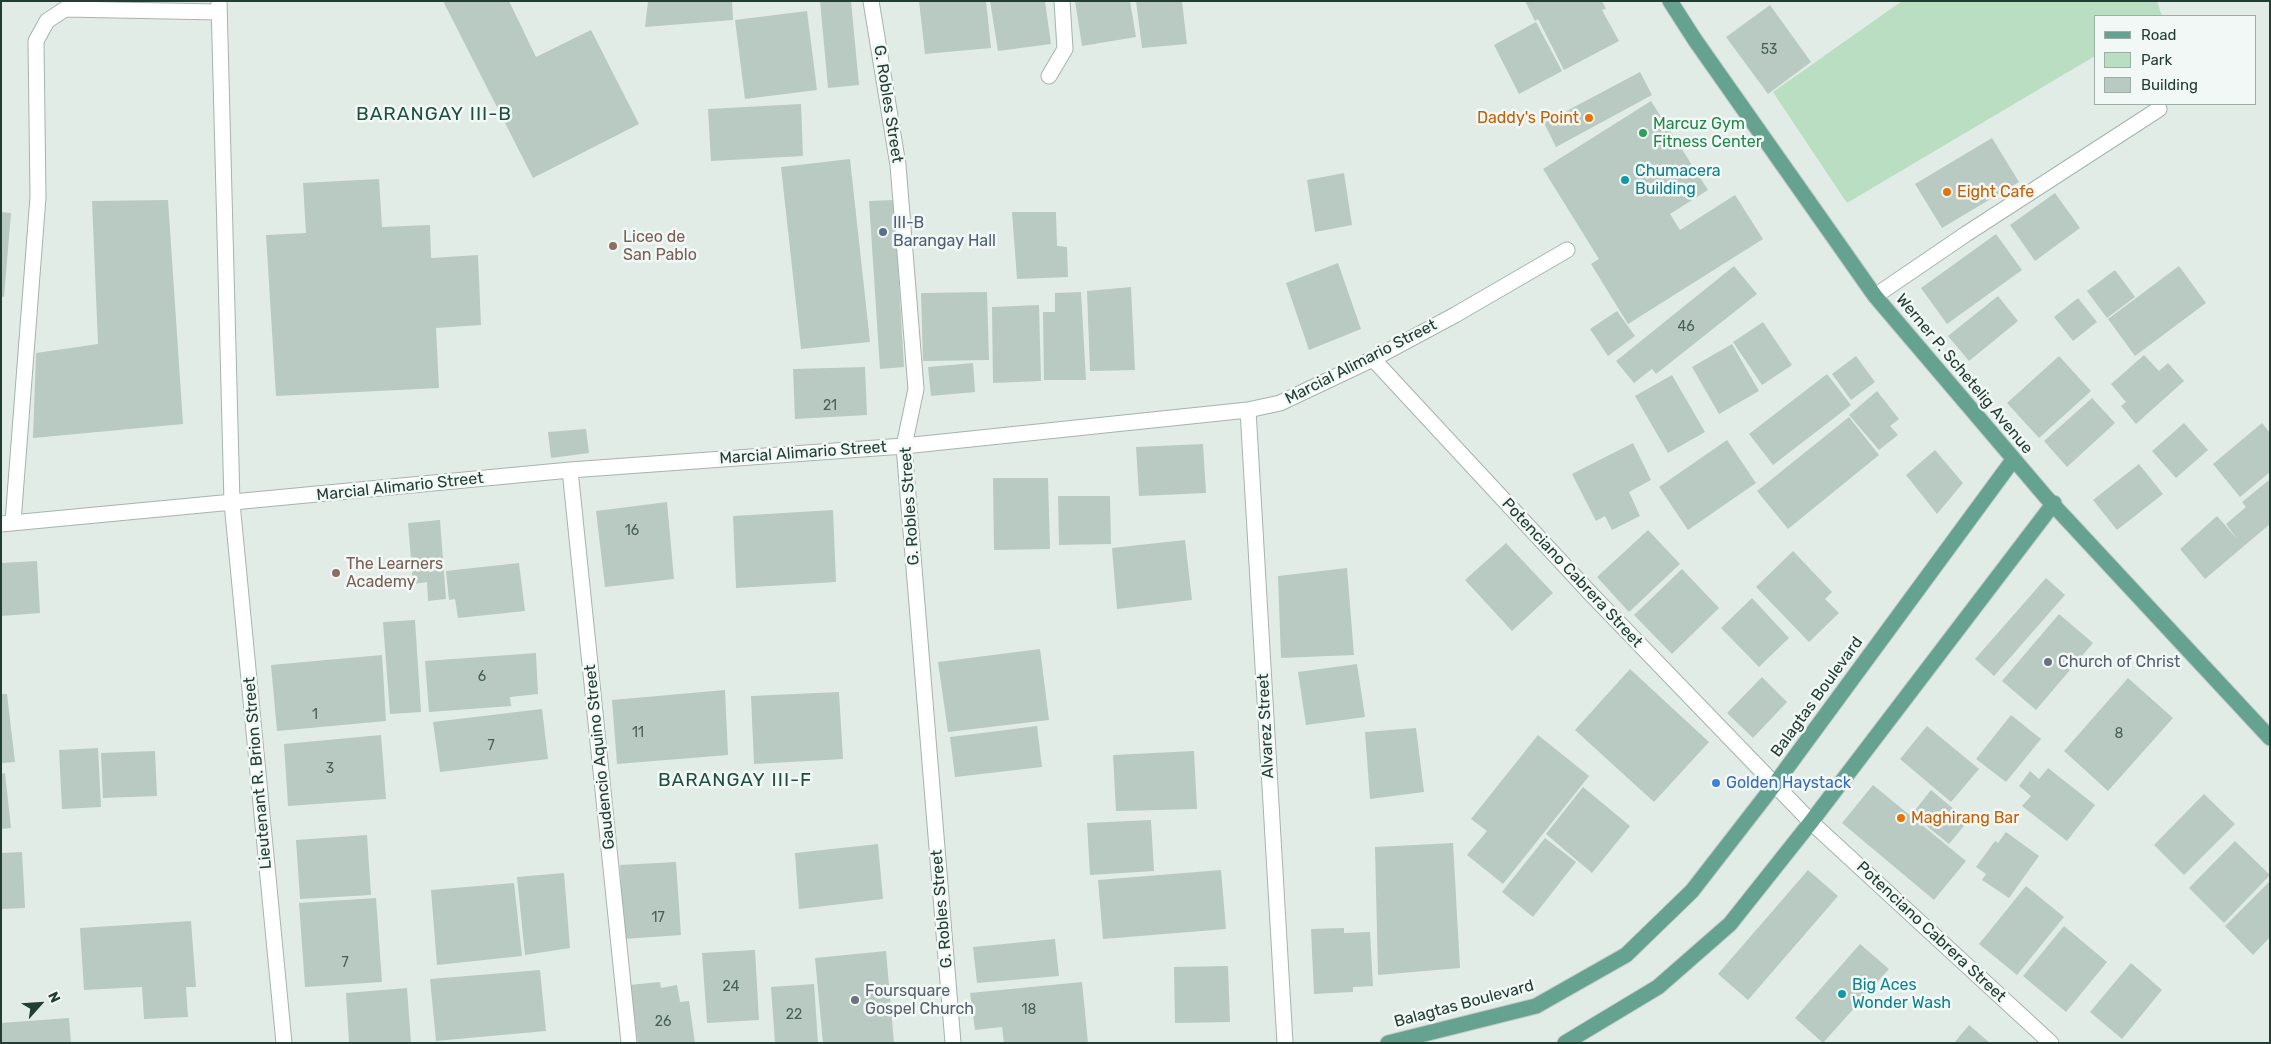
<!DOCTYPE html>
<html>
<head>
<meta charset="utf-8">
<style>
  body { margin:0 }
  #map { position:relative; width:2271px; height:1044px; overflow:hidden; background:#e1ece7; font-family:Rubik,sans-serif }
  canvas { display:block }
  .frame { position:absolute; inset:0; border:2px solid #213d34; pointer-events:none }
  .legend { position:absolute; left:2094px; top:15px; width:162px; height:90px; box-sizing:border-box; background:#f2f8f5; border:1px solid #9eada8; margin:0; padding:6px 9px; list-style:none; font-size:15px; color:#213d34 }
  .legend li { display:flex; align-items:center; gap:10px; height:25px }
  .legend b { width:25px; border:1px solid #9eada8 }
  .north { position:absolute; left:15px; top:979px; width:50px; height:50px; -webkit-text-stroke:4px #f2f8f5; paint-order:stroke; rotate:64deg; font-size:14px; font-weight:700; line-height:20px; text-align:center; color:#213d34 }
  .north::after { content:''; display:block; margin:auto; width:18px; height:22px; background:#213d34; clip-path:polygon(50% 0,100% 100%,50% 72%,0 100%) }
</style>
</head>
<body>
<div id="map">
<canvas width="2271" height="1044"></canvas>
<div class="frame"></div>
<ul class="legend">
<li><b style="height:6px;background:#65a290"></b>Road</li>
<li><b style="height:14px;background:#badec2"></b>Park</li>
<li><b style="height:14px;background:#b9cac2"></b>Building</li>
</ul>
<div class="north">N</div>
</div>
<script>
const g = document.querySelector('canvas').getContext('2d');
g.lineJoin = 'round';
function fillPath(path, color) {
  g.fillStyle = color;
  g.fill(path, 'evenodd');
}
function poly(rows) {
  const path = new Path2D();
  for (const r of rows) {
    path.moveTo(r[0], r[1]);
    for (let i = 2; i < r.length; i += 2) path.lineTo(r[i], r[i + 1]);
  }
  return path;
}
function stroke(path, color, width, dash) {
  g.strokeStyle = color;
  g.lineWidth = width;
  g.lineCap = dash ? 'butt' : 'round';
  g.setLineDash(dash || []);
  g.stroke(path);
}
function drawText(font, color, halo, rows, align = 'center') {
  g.font = font + ' Rubik,sans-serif';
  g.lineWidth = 5;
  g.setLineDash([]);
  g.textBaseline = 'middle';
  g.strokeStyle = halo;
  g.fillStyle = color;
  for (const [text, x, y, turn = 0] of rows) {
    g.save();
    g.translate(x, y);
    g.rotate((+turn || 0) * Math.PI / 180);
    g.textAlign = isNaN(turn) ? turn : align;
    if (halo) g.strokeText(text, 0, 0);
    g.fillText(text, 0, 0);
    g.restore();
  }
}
const green = poly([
  [1902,1,2157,1,2162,16,2095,16,2095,56,1847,203,1773,92]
]);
const building = poly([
  [443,1,509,1,536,57,591,30,639,124,533,178],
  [648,1,732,1,733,20,645,27],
  [820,1,851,1,859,85,828,88],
  [919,1,986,1,991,48,925,54],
  [990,1,1045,1,1051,44,998,51],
  [1075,1,1130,1,1136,37,1082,46],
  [1136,1,1182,1,1187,44,1142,48],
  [1525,1,1602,1,1606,9,1602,10,1619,41,1564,70,1538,19,1535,21],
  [1770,5,1811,62,1768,94,1726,37],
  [807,11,817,90,745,99,735,20],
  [1536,22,1562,71,1519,94,1494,45],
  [1640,72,1652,95,1556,147,1544,123],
  [1651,101,1708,190,1670,214,1680,230,1735,195,1763,239,1628,324,1591,264,1599,259,1543,169],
  [801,104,803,156,711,161,708,109],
  [1992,138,2019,182,1942,228,1915,184],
  [850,159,870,342,801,349,781,167],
  [1344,173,1352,225,1315,232,1307,180],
  [379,179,382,227,430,225,431,258,478,255,481,325,436,328,439,388,276,396,266,235,306,233,303,183],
  [2055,193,2080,228,2035,261,2010,225],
  [168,200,183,424,33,438,36,353,98,344,92,201],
  [894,200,904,367,880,369,869,201],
  [1,212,11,213,4,297,1,296],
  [1012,212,1056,212,1057,246,1067,247,1068,277,1017,279],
  [1996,234,2022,270,1947,324,1921,288],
  [1338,263,1361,329,1309,350,1286,283],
  [1734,266,1757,294,1656,374,1652,369,1634,383,1616,361],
  [2179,266,2206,303,2135,356,2108,319],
  [2115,270,2135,297,2107,318,2087,291],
  [1131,287,1135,370,1090,371,1087,291],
  [987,292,989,360,923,361,921,293],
  [1081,292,1086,380,1044,380,1043,312,1055,312,1055,293],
  [1998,296,2018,321,1969,361,1948,336],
  [2078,298,2097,322,2073,341,2054,317],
  [1039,305,1041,381,993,383,992,307],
  [1617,311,1635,336,1608,356,1590,329],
  [1763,322,1792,365,1762,385,1733,342],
  [1732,344,1759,391,1719,414,1692,367],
  [2144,355,2159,371,2168,363,2184,381,2136,424,2121,406,2126,402,2111,384],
  [1856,356,1875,382,1851,400,1832,374],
  [2059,356,2091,391,2039,438,2007,403],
  [973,363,975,392,931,396,928,367],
  [865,367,867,415,795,419,793,369],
  [1827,374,1851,405,1773,465,1749,434],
  [1672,375,1705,432,1668,453,1635,396],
  [1877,391,1899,419,1890,426,1898,435,1879,450,1849,415],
  [2092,398,2115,423,2067,467,2044,441],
  [1849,417,1879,455,1788,529,1757,491],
  [2184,423,2208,450,2176,478,2152,451],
  [2262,423,2270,433,2270,472,2240,497,2213,464],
  [586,429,589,453,551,458,548,432],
  [1727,440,1756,483,1688,530,1659,487],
  [1633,443,1651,480,1629,492,1640,516,1612,530,1605,516,1596,521,1572,474],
  [1203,444,1206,493,1139,496,1136,447],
  [1935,450,1963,483,1937,514,1906,475],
  [2139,464,2163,494,2117,530,2093,500],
  [993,478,1048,478,1050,549,994,550],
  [2269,480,2270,524,2205,579,2180,549,2217,516,2238,540,2226,524,2246,507,2242,502],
  [1058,496,1110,496,1111,544,1059,545],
  [667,502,674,579,605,587,596,511],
  [833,510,836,582,736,588,733,516],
  [440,520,446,599,428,601,427,582,413,584,408,523],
  [1648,530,1680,564,1629,612,1597,577],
  [1185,540,1192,600,1117,609,1112,548],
  [1506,543,1553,593,1512,631,1465,580],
  [1793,551,1832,592,1825,599,1839,613,1809,642,1756,587],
  [37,561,40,613,1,616,1,563],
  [519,563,525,611,458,618,455,599,449,600,446,571],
  [1347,568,1354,655,1281,658,1278,576],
  [1682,569,1719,608,1672,654,1634,615],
  [2046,578,2065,595,1994,676,1975,659],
  [1752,598,1789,638,1759,667,1721,628],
  [2059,614,2093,643,2036,710,2002,681],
  [415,620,421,712,390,714,383,622],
  [1040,649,1049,720,948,732,938,662],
  [536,653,538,694,510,697,511,706,429,712,425,661],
  [382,655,386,721,277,731,271,665],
  [1357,664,1365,717,1306,725,1298,672],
  [1630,669,1709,742,1654,802,1575,730],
  [1762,677,1787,702,1753,738,1727,713],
  [2128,678,2173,718,2108,791,2064,751],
  [725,690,728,755,617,764,612,700],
  [839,692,843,759,754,764,751,696],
  [1,694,7,694,15,762,1,763],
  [542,709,548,759,440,772,433,722],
  [2011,715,2041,739,2006,782,1976,759],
  [1037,726,1042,767,955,777,950,737],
  [1927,726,1979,769,1951,802,1900,759],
  [1416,728,1424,792,1370,799,1365,732],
  [381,735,386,799,288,806,284,744],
  [1538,735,1589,776,1503,884,1467,855,1487,831,1471,819],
  [98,748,101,807,62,809,59,750],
  [155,751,157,796,103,798,101,753],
  [1194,751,1197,809,1116,811,1113,755],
  [2048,768,2095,805,2067,841,2022,806,2031,796,2019,786,2030,771,2039,779],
  [5,773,11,828,1,829,1,774],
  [1873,785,1966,861,1934,900,1842,823],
  [1583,787,1630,826,1592,873,1546,834],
  [1931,790,1968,821,1949,844,1912,814],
  [2204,794,2235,824,2184,875,2154,845],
  [1151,820,1154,871,1090,875,1087,823],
  [2006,832,2039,856,2009,898,1982,880,1986,874,1976,867,1995,841,1998,843],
  [367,835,371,895,300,899,296,840],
  [1545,838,1576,862,1533,917,1502,892],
  [2235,841,2270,875,2224,923,2189,888],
  [1453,843,1460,968,1378,975,1375,847],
  [878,844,883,899,799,909,795,853],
  [22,852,25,908,1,909,1,853],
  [676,862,681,935,623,939,620,865],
  [1221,870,1226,929,1103,939,1098,880],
  [1808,870,1838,896,1748,1000,1718,974],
  [564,873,570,948,525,955,517,877],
  [2270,881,2270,937,2253,955,2225,926],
  [514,883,522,956,437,965,431,890],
  [2026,886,2064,917,2017,975,1979,944],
  [376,898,382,982,305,987,299,903],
  [191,921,196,987,186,987,188,1017,144,1019,142,987,84,990,80,928],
  [2064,926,2107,962,2066,1012,2023,976],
  [1344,928,1344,933,1370,932,1373,986,1353,987,1353,992,1314,994,1311,929],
  [1055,939,1059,976,977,983,973,947],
  [1860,944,1889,969,1823,1043,1795,1018],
  [755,950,759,1020,707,1023,702,953],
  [886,951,894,1043,823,1043,815,958],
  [2131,963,2162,990,2122,1039,2090,1012],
  [1228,966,1230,1022,1175,1023,1174,967],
  [540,970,546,1031,436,1041,430,979],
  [660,982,661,988,677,985,680,1002,689,1001,695,1043,638,1043,630,985],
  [1082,982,1088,1043,1004,1043,1002,1027,975,1030,970,993],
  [814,984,818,1043,775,1043,771,987],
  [407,988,411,1043,349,1043,346,993],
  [69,1018,71,1043,1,1043,1,1023],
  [1969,1025,1990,1043,1954,1043]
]);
const minor = poly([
  [219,1,232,503,284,1043],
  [871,1,898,165,916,389,904,446,953,1043],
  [1049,76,1065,49,1062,1],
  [1875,296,1966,234,2159,109],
  [1373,359,1591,594,1811,822,2051,1043],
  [1248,410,1285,1043],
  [570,470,629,1043],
  [13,522,38,197,36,41,47,21,65,9,219,12],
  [1,524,570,470,904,446,1248,410,1280,403,1373,359,1455,315,1567,250]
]);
const major = poly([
  [1670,1,1695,40,1875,296,2046,497,2270,738],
  [1388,1043,1536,1006,1626,955,1692,891,1775,784,2013,460],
  [1565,1043,1658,987,1730,924,1811,822,2054,503]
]);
const markers = [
  [1589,118,5,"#e8710a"],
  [1643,133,5,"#2e9e5b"],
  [1625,180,5,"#0f9aa8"],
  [1947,192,5,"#e8710a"],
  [883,232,5,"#5c6f8a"],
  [613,246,5,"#8d6e63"],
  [336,573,5,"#8d6e63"],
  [2048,662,5,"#6b7280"],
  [1716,783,5,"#3f7fe0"],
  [1901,818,5,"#e8710a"],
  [1842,994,5,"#0f9aa8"],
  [855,1000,5,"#6b7280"]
];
const numberNames = [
  ["53",1769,50],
  ["46",1686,327],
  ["21",830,406],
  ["16",632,531],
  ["6",482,677],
  ["1",315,715],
  ["11",638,733],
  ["8",2119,734],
  ["7",491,746],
  ["3",330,769],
  ["17",658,918],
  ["7",345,963],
  ["24",731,987],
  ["18",1029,1010],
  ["22",794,1015],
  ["26",663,1022]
];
const streetNames = [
  ["G. Robles Street",888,104,81],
  ["Marcial Alimario Street",1361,362,-27],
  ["Werner P. Schetelig Avenue",1964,374,50],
  ["Marcial Alimario Street",803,453,-4],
  ["Marcial Alimario Street",400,487,-6],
  ["G. Robles Street",910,506,-94],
  ["Potenciano Cabrera Street",1572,573,47],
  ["Balagtas Boulevard",1817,697,-54],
  ["Alvarez Street",1266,726,-93],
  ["Gaudencio Aquino Street",600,757,-96],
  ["Lieutenant R. Brion Street",258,773,-95],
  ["G. Robles Street",942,909,-95],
  ["Potenciano Cabrera Street",1931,932,43],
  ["Balagtas Boulevard",1464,1004,-15]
];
const foodNames = [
  ["Daddy's Point",1579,118,"right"],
  ["Eight Cafe",1957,192],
  ["Maghirang Bar",1911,818]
];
const leisureNames = [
  ["Marcuz Gym",1653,124],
  ["Fitness Center",1653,142]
];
const cultureNames = [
  ["Chumacera",1635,171],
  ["Building",1635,189],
  ["Big Aces",1852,985],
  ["Wonder Wash",1852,1003]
];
const serviceNames = [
  ["III-B",893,223],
  ["Barangay Hall",893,241]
];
const educationNames = [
  ["Liceo de",623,237],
  ["San Pablo",623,255],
  ["The Learners",346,564],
  ["Academy",346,582]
];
const worshipNames = [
  ["Church of Christ",2058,662],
  ["Foursquare",865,991],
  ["Gospel Church",865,1009]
];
const shopNames = [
  ["Golden Haystack",1726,783]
];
const quarterNames = [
  ["BARANGAY III-B",434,115],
  ["BARANGAY III-F",735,781]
];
fillPath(green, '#badec2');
fillPath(building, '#b9cac2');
stroke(minor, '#a4b4ae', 17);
stroke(major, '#c1c9c6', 17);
stroke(minor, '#fff', 15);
stroke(major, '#65a290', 15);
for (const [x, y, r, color] of markers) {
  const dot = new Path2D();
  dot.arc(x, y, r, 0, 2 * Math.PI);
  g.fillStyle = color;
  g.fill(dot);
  stroke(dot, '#f2f8f5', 2);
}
drawText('14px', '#476058', null, numberNames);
drawText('16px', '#213d34', '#f2f8f5', streetNames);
drawText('16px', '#c56008', '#f2f8f5', foodNames, 'left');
drawText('16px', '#27864d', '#f2f8f5', leisureNames, 'left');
drawText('16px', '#0d838f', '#f2f8f5', cultureNames, 'left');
drawText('16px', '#4e5e75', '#f2f8f5', serviceNames, 'left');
drawText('16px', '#785e54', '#f2f8f5', educationNames, 'left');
drawText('16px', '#5b616d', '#f2f8f5', worshipNames, 'left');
drawText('16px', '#366cbe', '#f2f8f5', shopNames, 'left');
g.letterSpacing = '1px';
drawText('19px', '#1d4f41', '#f2f8f5', quarterNames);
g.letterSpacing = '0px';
</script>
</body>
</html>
